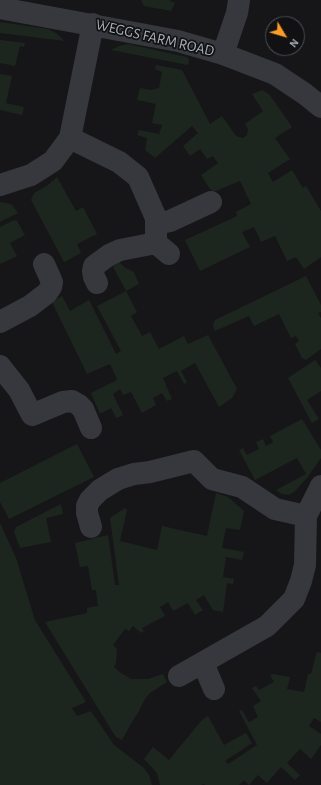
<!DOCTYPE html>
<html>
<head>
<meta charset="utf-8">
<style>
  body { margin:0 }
  #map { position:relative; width:321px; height:785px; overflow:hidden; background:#161618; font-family:"Alegreya Sans",sans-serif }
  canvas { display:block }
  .north { position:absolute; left:265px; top:16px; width:40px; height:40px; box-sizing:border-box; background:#111113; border:1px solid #4d5055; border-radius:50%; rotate:128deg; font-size:11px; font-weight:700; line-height:16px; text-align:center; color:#a7afb9 }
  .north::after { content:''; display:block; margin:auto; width:14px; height:18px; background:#fd9c29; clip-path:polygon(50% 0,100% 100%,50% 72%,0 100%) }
</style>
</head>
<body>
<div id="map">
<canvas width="321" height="785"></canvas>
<div class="north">N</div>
</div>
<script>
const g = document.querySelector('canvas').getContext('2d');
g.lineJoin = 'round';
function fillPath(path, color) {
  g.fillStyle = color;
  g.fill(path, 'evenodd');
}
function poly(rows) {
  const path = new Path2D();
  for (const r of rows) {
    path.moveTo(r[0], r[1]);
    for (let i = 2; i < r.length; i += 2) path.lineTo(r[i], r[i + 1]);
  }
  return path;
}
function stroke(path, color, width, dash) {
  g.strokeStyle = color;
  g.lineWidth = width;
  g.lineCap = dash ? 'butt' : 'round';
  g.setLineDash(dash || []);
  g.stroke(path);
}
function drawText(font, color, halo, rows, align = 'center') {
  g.font = font + ' "Alegreya Sans",sans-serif';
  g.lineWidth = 3.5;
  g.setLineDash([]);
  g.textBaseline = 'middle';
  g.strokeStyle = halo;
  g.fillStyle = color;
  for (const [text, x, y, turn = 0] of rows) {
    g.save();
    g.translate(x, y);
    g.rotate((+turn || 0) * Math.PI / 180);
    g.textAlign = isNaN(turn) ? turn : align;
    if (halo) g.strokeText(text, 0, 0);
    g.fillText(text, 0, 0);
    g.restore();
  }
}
const green = poly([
  [141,0,169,0,175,3,171,11,144,6],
  [0,22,48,29,56,33,65,41,0,33],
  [0,40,25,43,24,47,20,46,15,66,0,63],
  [128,44,187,57,189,60,188,65,111,50,119,46],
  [156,65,182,70,210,124,222,116,236,136,243,138,247,135,248,129,245,124,263,111,252,94,262,90,269,94,292,127,275,138,290,159,268,173,273,182,292,170,303,188,306,186,321,211,321,257,304,269,296,257,287,261,275,236,261,242,254,227,242,232,250,247,200,271,185,240,237,216,236,212,251,204,240,181,213,192,210,189,201,175,218,163,213,156,207,159,200,149,190,156,183,146,198,133,192,126,155,158,145,150,147,138,137,135,139,130,159,134,162,125,152,123,156,104,137,100,140,88,151,90,159,88,162,72,155,69],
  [0,74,12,76,6,103,24,107,22,115,0,110],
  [57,177,76,211,83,207,97,234,77,244,81,253,64,262,31,200,34,193,48,185],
  [0,202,11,204,18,213,0,222],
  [14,220,17,221,25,235,10,243,17,256,0,264,0,227],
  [116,259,124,267,134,272,139,284,126,291,137,312,131,316,142,336,150,332,159,349,184,336,188,344,208,335,237,389,232,398,219,407,195,363,181,371,187,382,184,384,177,371,163,378,172,399,167,401,162,393,153,398,156,405,142,413,131,392,123,395,120,389,113,394,123,415,116,418,111,408,100,414,91,393,117,380,116,377,110,364,87,374,52,302,62,296,70,311,89,300,116,354,121,351,97,306,126,291,110,261],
  [306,276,321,305,321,312,318,313,321,318,321,349,306,360,302,358,295,344,299,341,296,336,291,338,279,314,254,326,249,316,215,331,213,325,215,320],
  [315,360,321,368,321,391,307,400,319,419,312,423,288,378],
  [302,419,321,450,321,458,307,478,294,492,289,495,282,494,276,490,306,474,297,458,255,480,239,450,243,448,247,455,259,449,256,442,263,439,266,446,273,442,270,436],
  [77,444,94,477,9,519,0,502,0,483],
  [216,493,228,497,244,511,240,530,226,528,222,548,244,552,242,560,226,557,223,577,234,579,233,584,227,583,223,612,213,610,204,595,196,600,203,610,195,615,188,603,173,611,168,602,160,607,165,616,142,628,144,631,141,633,133,626,129,631,125,629,113,645,117,649,116,663,114,667,121,673,131,679,148,679,163,674,167,682,150,693,145,699,138,713,133,720,122,740,116,737,112,731,45,622,87,613,87,608,98,606,96,590,92,590,88,566,80,567,75,543,108,535,115,585,119,585,110,518,125,508,127,510,120,541,157,550,162,526,207,536],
  [61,504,63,514,46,518,51,542,20,548,14,532,16,527],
  [0,523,16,558,35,620,86,702,72,708,77,716,91,711,114,745,144,768,149,775,152,785,0,785],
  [317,652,321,653,321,722,314,718,309,726,321,734,321,745,311,759,300,749,287,763,300,775,295,780,281,767,267,783,258,775,249,785,244,780,239,785,205,785,204,784,201,785,160,785,157,773,144,759,153,747,169,760,201,721,208,716,224,745,246,733,252,743,225,761,228,764,257,745,239,711,242,710,249,722,258,717,253,706,261,701,252,688,256,686,259,690,274,682,270,675,273,674,290,677,287,689,304,692,308,674,311,674]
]);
const minor = poly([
  [0,8,178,41,223,54,275,74,305,94,321,107],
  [93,24,70,138,119,162,138,177,156,218,156,243,169,254],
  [223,54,237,13,239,0],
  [0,185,31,175,53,161,70,138],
  [156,224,170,221,211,202],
  [97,283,94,277,93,271,94,266,109,255,120,250,156,243],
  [0,322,30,306,47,293,51,287,52,282,44,264],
  [0,366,19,390,32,415,63,402,72,401,79,405,83,409,91,428],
  [91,527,87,513,87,506,90,500,100,490,118,479,134,474,150,472,194,461,212,479,242,487,275,509,306,516],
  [203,663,214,689],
  [179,676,267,626,294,599,301,581,305,565,306,516,321,486]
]);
const streetNames = [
  ["WEGGS FARM ROAD",155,38,13]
];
fillPath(green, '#1d261e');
stroke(minor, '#36383d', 22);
drawText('15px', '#a7afb9', '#111113', streetNames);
</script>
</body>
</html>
